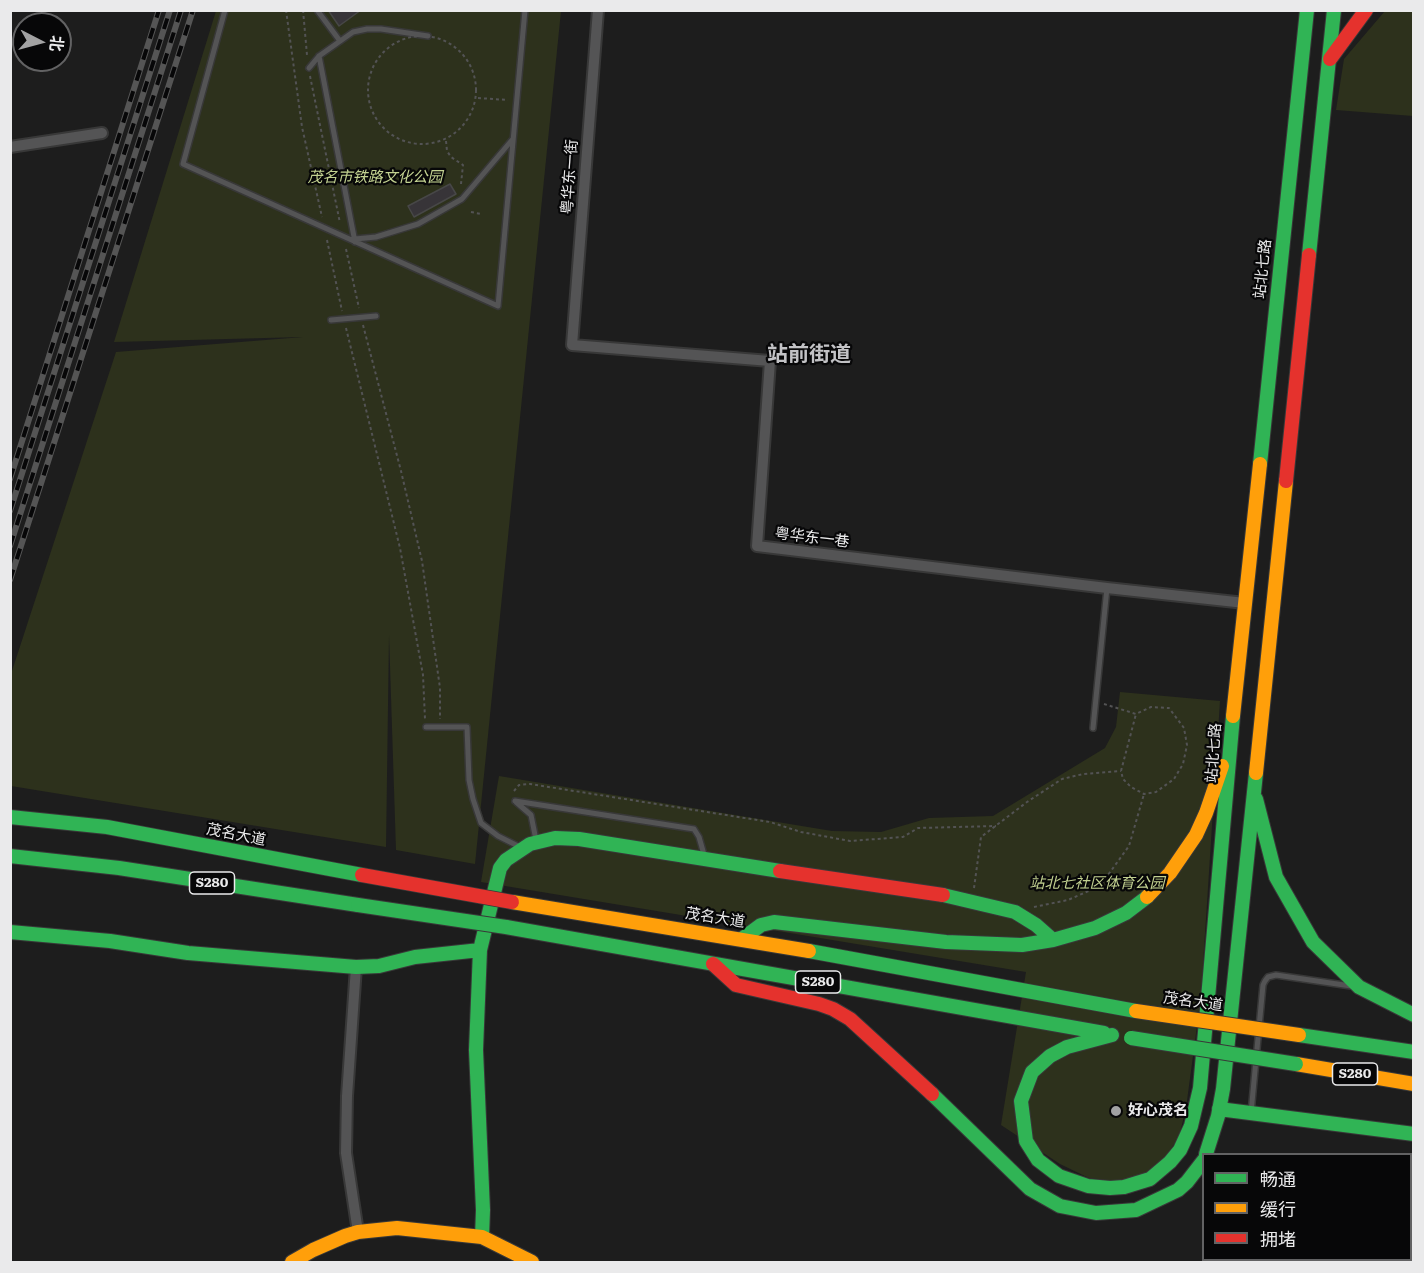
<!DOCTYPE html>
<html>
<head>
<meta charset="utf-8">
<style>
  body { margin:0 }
  #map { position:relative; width:1424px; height:1273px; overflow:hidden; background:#1d1d1d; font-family:Literata,"Noto Sans SC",serif }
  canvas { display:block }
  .frame { position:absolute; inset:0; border:12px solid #eaeaeb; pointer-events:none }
  .legend { position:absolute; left:1202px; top:1153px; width:210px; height:108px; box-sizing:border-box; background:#070708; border:2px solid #626263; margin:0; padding:8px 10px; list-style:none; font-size:18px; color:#eaeaeb }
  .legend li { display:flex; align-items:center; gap:12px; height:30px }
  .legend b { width:30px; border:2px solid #626263 }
  .north { position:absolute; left:12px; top:12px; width:60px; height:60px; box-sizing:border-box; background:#070708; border:2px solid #626263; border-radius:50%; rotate:96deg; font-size:16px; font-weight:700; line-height:24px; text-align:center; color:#eaeaeb }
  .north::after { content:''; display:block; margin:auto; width:21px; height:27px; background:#a2a2a3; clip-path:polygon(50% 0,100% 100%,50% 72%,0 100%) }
</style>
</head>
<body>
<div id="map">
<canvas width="1424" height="1273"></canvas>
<div class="frame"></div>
<ul class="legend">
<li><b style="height:8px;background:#30b455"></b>畅通</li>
<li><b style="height:8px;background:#ff9f0a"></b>缓行</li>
<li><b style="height:8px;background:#e5322d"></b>拥堵</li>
</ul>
<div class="north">北</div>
</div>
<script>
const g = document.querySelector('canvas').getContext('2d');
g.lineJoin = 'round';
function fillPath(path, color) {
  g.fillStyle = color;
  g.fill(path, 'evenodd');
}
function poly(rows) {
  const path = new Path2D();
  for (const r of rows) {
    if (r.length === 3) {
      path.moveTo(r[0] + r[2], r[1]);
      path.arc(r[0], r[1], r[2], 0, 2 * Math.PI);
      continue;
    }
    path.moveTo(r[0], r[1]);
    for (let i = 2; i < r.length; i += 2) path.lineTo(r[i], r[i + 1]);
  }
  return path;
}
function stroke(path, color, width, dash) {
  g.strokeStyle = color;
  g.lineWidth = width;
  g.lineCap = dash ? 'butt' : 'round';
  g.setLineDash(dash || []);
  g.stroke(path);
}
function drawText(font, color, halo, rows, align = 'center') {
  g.font = font + ' Literata,"Noto Sans SC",serif';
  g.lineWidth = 4.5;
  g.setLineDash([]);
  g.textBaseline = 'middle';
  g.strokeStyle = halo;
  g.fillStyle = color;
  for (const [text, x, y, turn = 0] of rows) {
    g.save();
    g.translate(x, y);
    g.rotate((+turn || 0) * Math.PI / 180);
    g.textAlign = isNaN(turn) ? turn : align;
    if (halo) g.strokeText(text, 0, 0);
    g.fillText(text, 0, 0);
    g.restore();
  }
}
const green = poly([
  [216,11,561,11,475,864,396,850,389,635,386,847,11,786,11,674,116,352,303,337,114,342],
  [1385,11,1413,11,1413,116,1336,110,1344,59],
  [1120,692,1220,701,1201,996,1186,1108,1179,1137,1163,1161,1138,1178,1115,1181,1089,1178,1060,1164,1001,1125,1026,972,481,882,499,776,832,831,881,832,929,818,993,816,1105,748,1116,727]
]);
const building = poly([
  [328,10,361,10,339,26,328,10],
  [450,184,456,194,414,217,408,206,450,184]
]);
const path = poly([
  [286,10,302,127,322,217],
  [303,10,307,55],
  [422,90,54],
  [310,76,340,223],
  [478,98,508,100],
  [446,141,447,151,451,157,463,165,461,184],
  [471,212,481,214],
  [327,240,342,311],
  [346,249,359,308],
  [363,325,401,471,422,561,440,688,440,719],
  [346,328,400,548,423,675,425,719],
  [1104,704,1136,714,1151,707,1169,708,1184,728,1187,745,1183,764,1174,779,1156,792,1144,794,1131,787,1123,779,1121,771,1136,714],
  [514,791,519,785,530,784,770,822,801,832,850,841,903,837,918,828,996,826],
  [974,888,981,837,1027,802,1062,779,1083,774,1121,771],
  [1034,907,1068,900,1100,886,1129,846,1144,794]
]);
const lane = poly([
  [225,10,183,164,498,306,525,10],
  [317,10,340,41],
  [319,56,355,242],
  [309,68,319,56,353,32,367,29,381,29,428,36],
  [355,239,376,237,418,224,462,199,512,140],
  [331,320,376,316],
  [426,727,467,727,469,780,473,799,481,823,498,836,520,847],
  [1093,728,1107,588],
  [515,801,694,829,699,837,705,858],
  [516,802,531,815,536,840],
  [1251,1113,1263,985,1265,981,1268,977,1276,975,1351,986]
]);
const street = poly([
  [598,10,572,345,770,361,757,546,1107,588,1245,603],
  [10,147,102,133],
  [356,967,347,1096,346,1153,358,1232]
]);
const fast = poly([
  [1309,255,1334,10],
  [1260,464,1307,10],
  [1256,799,1276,877,1313,942,1359,987,1414,1015],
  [10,817,107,827,362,875],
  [10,856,119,868,358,905],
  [943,895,1015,912,1036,925,1053,940],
  [506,927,1104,1033],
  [10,932,110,941,188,953,356,967,379,966,415,957,480,950],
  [742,939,761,925,774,922,946,942,1022,945,1053,940,1095,928,1126,913,1147,897],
  [809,951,1136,1011],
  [1112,1035,1067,1047,1050,1056,1032,1072,1021,1101,1026,1141,1038,1160,1059,1176,1088,1186,1110,1188,1124,1187,1150,1179,1170,1162,1180,1150,1191,1126,1200,1088,1233,716],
  [1299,1035,1414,1052],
  [932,1094,1030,1189,1060,1206,1096,1213,1136,1210,1178,1190,1187,1182,1204,1160],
  [1219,1109,1414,1134],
  [1206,1154,1218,1116,1223,1089,1256,773],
  [482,1237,483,1210,476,1050,480,950,500,868,506,860,530,844,555,838,579,839,780,871]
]);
const slow = poly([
  [1233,716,1260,464],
  [1256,773,1286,481],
  [1147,897,1170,873,1196,835,1206,813,1222,766],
  [512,902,809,951],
  [1296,1064,1414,1084],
  [1410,1181,1414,1178],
  [292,1262,313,1250,345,1236,358,1232,397,1228,482,1237,532,1262],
  [1308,1262,1312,1260]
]);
const jam = poly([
  [1330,59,1366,10],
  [1286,481,1309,255],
  [780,871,943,895],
  [713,964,736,985,819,1004,833,1009,850,1019,932,1094]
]);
const rail = poly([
  [10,479,159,10],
  [10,511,170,10],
  [10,546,181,10],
  [10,580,193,10]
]);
const fastBridge = poly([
  [358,905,506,927],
  [1131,1038,1296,1064]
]);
const slowBridge = poly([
  [1136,1011,1299,1035]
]);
const jamBridge = poly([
  [362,875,512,902]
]);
const markers = [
  [1116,1111,6,"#a2a2a3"]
];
const shields = [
  [212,883,45],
  [818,982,45],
  [1355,1074,45]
];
const shieldNames = [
  ["S280",212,883],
  ["S280",818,982],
  ["S280",1355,1074]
];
const streetNames = [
  ["粤华东一街",570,177,-86],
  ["站北七路",1263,269,-84],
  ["粤华东一巷",812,538,7],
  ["站北七路",1214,753,-86],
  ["茂名大道",236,835,11],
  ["茂名大道",715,918,9],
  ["茂名大道",1193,1002,8]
];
const parkNames = [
  ["茂名市铁路文化公园",375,178],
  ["站北七社区体育公园",1097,884]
];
const poiNames = [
  ["好心茂名",1128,1111]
];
const districtNames = [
  ["站前街道",809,355]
];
fillPath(green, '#2d311c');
fillPath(building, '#373438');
stroke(building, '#474747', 1.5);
stroke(lane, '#383838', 8);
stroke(street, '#383838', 14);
stroke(fast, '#383838', 16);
stroke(slow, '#383838', 16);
stroke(jam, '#383838', 16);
stroke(path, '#535354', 2, [3, 3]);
stroke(lane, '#545455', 5);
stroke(street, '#545455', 10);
stroke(fast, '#30b455', 14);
stroke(slow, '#ff9f0a', 14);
stroke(jam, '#e5322d', 14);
stroke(rail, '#555', 6);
stroke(rail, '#070708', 4, [11]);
stroke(fastBridge, '#383838', 16, []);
stroke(slowBridge, '#383838', 16, []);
stroke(jamBridge, '#383838', 16, []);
stroke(fastBridge, '#30b455', 14);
stroke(slowBridge, '#ff9f0a', 14);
stroke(jamBridge, '#e5322d', 14);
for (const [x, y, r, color] of markers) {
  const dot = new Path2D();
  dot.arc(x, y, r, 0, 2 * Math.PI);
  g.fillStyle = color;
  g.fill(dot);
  stroke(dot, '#070708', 2);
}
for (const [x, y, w] of shields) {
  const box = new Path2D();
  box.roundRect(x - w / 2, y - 11, w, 22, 4.5);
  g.fillStyle = '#070708';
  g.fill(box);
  stroke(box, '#eaeaeb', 1.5);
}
drawText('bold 14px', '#eaeaeb', null, shieldNames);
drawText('15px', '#eaeaeb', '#070708', streetNames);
drawText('italic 15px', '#c3d291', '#070708', parkNames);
drawText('bold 15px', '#eaeaeb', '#070708', poiNames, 'left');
drawText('bold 21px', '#c2c2c5', '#070708', districtNames);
</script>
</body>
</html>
